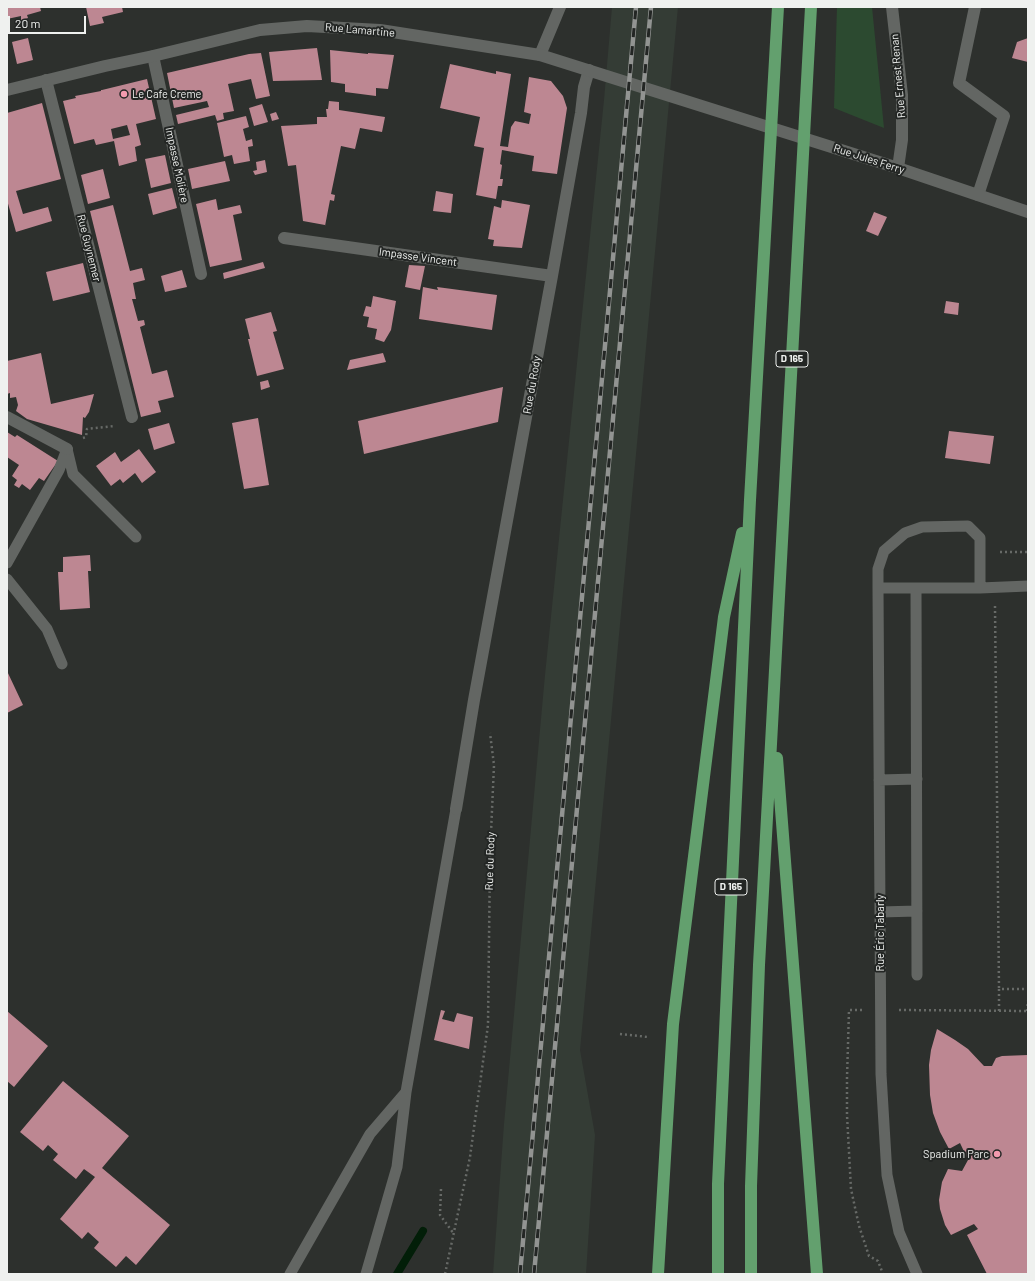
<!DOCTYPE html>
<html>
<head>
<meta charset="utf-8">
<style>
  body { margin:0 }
  #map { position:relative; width:1035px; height:1281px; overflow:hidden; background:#2d302d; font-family:Barlow,sans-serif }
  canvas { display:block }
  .frame { position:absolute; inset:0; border:8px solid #eff1ef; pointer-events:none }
  .scale { position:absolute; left:8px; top:16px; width:78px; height:18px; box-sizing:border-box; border:2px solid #eff1ef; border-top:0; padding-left:5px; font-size:12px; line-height:14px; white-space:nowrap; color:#eff1ef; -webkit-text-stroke:3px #232624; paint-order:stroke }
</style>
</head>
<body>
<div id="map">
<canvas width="1035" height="1281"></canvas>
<div class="frame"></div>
<div class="scale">20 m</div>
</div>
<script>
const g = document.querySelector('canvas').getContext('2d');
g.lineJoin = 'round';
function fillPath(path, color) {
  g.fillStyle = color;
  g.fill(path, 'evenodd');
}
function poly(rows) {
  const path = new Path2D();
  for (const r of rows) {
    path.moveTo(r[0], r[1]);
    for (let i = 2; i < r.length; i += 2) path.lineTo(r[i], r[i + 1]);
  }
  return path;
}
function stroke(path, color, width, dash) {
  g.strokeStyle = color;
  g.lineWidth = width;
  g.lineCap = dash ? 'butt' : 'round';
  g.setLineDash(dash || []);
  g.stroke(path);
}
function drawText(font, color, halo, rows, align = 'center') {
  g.font = font + ' Barlow,sans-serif';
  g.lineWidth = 4;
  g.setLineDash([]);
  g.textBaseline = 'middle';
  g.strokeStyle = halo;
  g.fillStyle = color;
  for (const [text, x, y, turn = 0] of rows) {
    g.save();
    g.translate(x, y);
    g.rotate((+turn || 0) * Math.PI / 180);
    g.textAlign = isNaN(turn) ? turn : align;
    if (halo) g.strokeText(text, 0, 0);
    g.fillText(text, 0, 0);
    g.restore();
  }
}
const built = poly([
  [612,7,678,7,580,1050,595,1135,586,1274,493,1274,504,1124,545,675,604,100]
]);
const green = poly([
  [837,7,872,7,884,128,834,108]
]);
const stream = poly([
  [397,1274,423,1231]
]);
const building = poly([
  [7,7,40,7,41,11,27,15,28,18,21,20,21,16,7,19],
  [86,7,122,7,123,12,102,17,104,23,90,26],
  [28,38,33,60,17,64,12,42],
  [1028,38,1028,62,1012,58,1017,42],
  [317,48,322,80,273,81,269,52],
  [330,50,368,54,368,53,394,55,388,89,376,88,376,96,345,92,345,84,331,82],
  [261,53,270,96,256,99,251,79,228,84,234,111,223,113,224,119,217,121,215,115,178,124,176,115,209,107,207,101,174,108,167,73,249,54],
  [450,64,496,74,496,71,511,74,500,146,508,147,511,127,515,121,529,124,531,114,524,112,529,77,551,81,563,96,567,108,557,174,532,171,534,156,502,150,500,164,502,165,500,179,503,179,502,186,498,186,496,199,476,195,484,148,474,146,480,117,440,108],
  [147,79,156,119,136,124,141,145,135,147,137,161,119,166,114,141,96,145,94,139,74,144,63,101,76,98,75,96,101,91,101,90,102,90],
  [127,125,130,135,113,139,111,129],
  [329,101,339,102,339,110,385,117,382,132,360,128,355,149,341,146,331,194,335,195,334,201,330,200,325,226,325,225,303,221,296,165,288,166,281,126,317,124,317,117,327,117,326,109,328,109],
  [42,103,61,179,16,191,23,214,48,207,52,221,16,232,7,200,7,113],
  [262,104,268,122,254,126,249,108],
  [276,112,279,119,272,121,270,114],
  [246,116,249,127,243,129,246,141,252,139,253,146,248,147,250,161,234,164,232,155,224,157,217,123],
  [165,155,171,183,151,188,145,159],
  [265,160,267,172,255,175,253,171,257,170,256,162],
  [225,161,230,181,192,189,188,169],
  [103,169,110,198,88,204,81,175],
  [172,188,177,208,153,215,148,194],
  [436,191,453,194,451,213,433,211],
  [216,199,218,210,240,205,242,213,233,215,242,260,210,267,196,204],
  [502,200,530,205,522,248,493,246,494,240,488,239,494,206,501,208],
  [113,205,130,271,142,268,145,280,133,283,136,299,132,299,138,321,144,320,145,325,140,327,152,374,167,370,174,397,158,401,161,412,141,417,90,211],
  [874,212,887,217,878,236,866,231],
  [263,262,265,268,224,279,223,273],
  [83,263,90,292,53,301,46,272],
  [409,265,425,266,420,290,405,287],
  [182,270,187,287,165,292,161,276],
  [423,287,438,290,437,287,497,295,492,330,419,319],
  [373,296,396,301,391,330,384,342,375,339,377,329,367,327,369,317,363,316,366,306,371,307],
  [946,301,959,303,958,315,944,313],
  [271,312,277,331,273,332,284,369,257,376,248,339,250,339,245,319],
  [41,353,51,404,94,394,89,412,85,418,83,417,82,435,27,419,16,411,18,405,16,397,10,398,10,393,7,394,7,361],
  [383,353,386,362,347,370,350,360],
  [268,380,270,387,261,390,260,382],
  [503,387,498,422,364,454,358,421],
  [258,418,269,485,244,489,232,423],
  [169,423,175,443,154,450,148,429],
  [949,431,994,436,990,464,945,458],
  [7,432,15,437,17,435,58,461,44,481,39,478,30,490,22,484,19,488,14,485,17,480,12,476,19,465,7,457],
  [139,449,156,472,142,483,135,473,123,483,120,479,111,486,96,466,115,452,121,462],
  [90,555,91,571,88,571,90,608,60,610,58,572,63,572,63,557],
  [7,671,23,705,7,713],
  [441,1010,445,1011,442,1019,454,1022,457,1013,473,1017,469,1049,434,1040],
  [7,1011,48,1046,14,1087,7,1081],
  [937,1029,955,1040,968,1049,984,1066,992,1066,996,1058,1002,1056,1028,1055,1028,1274,987,1274,967,1235,978,1229,974,1224,951,1235,945,1225,940,1209,939,1200,942,1182,948,1169,962,1171,968,1160,960,1143,949,1149,940,1132,933,1113,930,1095,929,1065,931,1050],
  [63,1081,129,1136,102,1168,170,1225,136,1265,126,1256,116,1267,94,1248,99,1242,88,1232,82,1239,60,1219,95,1177,84,1169,76,1179,53,1160,58,1154,48,1145,43,1151,20,1132]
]);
const path = poly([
  [83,438,86,437,87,429,114,426],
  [1000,552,1028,552],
  [995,606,999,989],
  [862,1010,849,1010,847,1078,847,1115,851,1189,859,1226,869,1256,878,1261,883,1274],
  [899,1010,1028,1011],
  [999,1011,999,989,1028,989],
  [1027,1011,1028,1001],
  [620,1034,648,1037],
  [441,1189,440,1215,454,1234],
  [445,1274,470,1157,488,1025,490,855,494,765,490,733]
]);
const service = poly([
  [67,449,73,474,136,537],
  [7,563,59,470,67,449],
  [7,579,47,629,62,664],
  [878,588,980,588,980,538,968,526,922,527,905,533,884,551,878,569,878,588,881,1074,887,1175,899,1232,917,1274],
  [916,588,917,975],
  [980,588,1028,586],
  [879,780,917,779],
  [880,912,917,911],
  [290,1274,370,1134,406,1092],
  [366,1274,397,1167,406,1092,456,809]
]);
const minor = poly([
  [892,7,902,95,902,140,898,168],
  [975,7,959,83,1004,116,978,195],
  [540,55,560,7],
  [153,56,201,274],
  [46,80,132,417],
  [284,238,552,276],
  [7,417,67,449],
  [456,809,474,700,552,276,581,113,584,87,589,70]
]);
const secondary = poly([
  [7,90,105,66,153,56,260,30,307,26,380,30,540,55,898,168,1028,212]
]);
const trunk = poly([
  [777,758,817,1274],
  [658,1274,673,1024,724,617,742,533],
  [718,1274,718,1184,728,967,750,500,778,7],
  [751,1274,751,1186,759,965,811,7]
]);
const rail = poly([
  [520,1274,636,7],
  [534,1274,651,7]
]);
const markers = [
  [124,94,4,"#f29aae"],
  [997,1154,4,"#f29aae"]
];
const shields = [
  [792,359,32],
  [731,887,32]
];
const shieldNames = [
  ["D 165",792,359],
  ["D 165",731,887]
];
const streetNames = [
  ["Rue Lamartine",360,30,5],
  ["Rue Ernest Renan",898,76,-95],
  ["Rue Jules Ferry",869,159,18],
  ["Impasse Molière",177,165,78],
  ["Rue Guynemer",89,248,76],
  ["Impasse Vincent",418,257,8],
  ["Rue du Rody",532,385,-80],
  ["Rue du Rody",490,861,-88],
  ["Rue Éric Tabarly",880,933,-90]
];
const poiNames = [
  ["Le Cafe Creme",132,94],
  ["Spadium Parc",989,1154,"right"]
];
fillPath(built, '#343c35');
fillPath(green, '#2c4a30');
stroke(stream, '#021e08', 8);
fillPath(building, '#bd8792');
stroke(path, '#676a67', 2.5, [2, 3]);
stroke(service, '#636663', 11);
stroke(minor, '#636663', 12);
stroke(secondary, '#636663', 12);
stroke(trunk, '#63a06e', 12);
stroke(rail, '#929492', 4.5);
stroke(rail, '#232624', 3, [9]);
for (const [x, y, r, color] of markers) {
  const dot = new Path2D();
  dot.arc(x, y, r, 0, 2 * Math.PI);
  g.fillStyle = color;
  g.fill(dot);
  stroke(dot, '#232624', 1.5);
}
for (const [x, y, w] of shields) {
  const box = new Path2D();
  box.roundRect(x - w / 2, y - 8, w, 16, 3);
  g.fillStyle = '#232624';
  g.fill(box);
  stroke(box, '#eff1ef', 1);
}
drawText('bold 10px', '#eff1ef', null, shieldNames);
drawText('11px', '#eff1ef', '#232624', streetNames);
drawText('11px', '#eff1ef', '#232624', poiNames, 'left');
</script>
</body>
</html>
